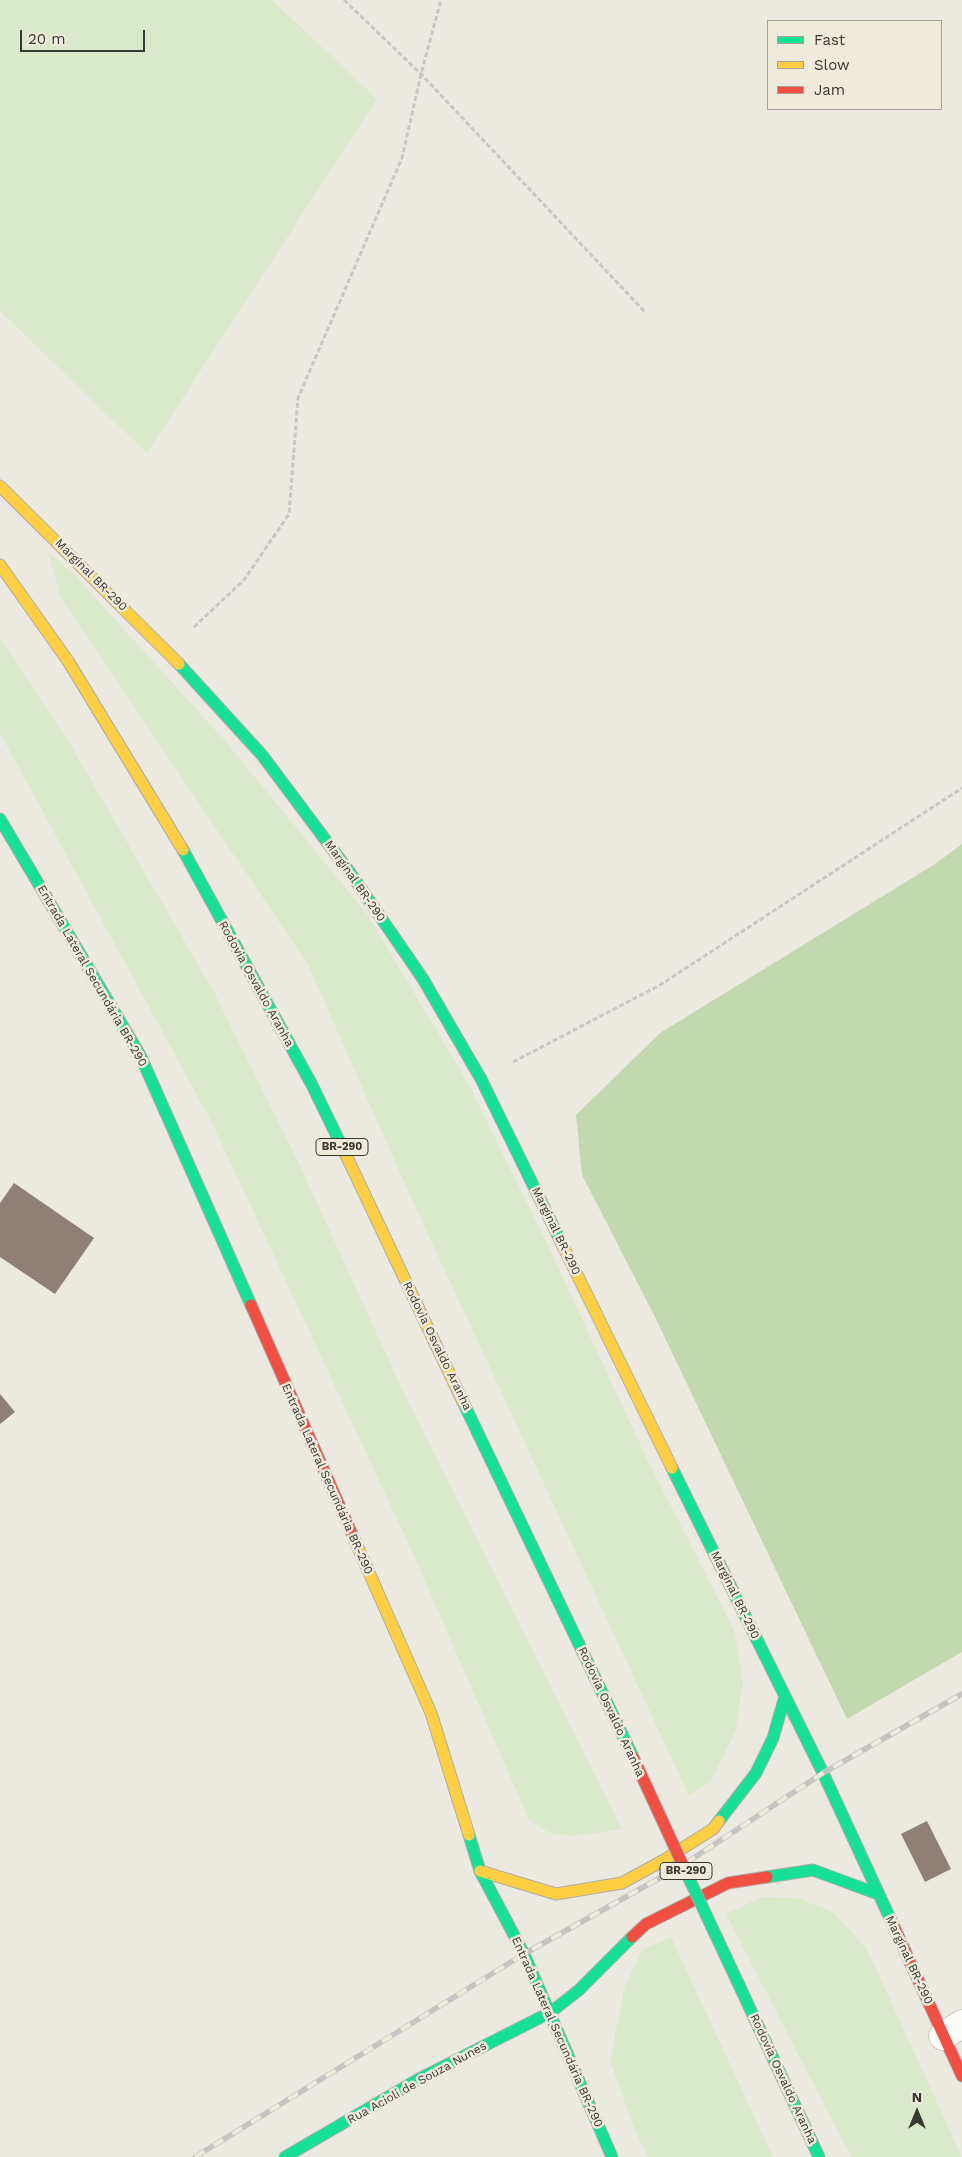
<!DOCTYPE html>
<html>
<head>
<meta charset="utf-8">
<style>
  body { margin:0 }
  #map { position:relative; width:962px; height:2157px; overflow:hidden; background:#ece9e1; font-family:"Work Sans",sans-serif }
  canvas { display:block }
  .legend { position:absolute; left:767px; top:20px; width:175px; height:90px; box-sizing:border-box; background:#f0eadd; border:1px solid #a7a299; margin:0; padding:6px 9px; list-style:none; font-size:15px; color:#393732 }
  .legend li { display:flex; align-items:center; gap:10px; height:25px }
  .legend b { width:25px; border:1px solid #a7a299 }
  .north { position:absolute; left:892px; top:2087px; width:50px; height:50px; -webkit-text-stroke:4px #f0eadd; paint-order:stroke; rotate:0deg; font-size:14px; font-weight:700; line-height:20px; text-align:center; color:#393732 }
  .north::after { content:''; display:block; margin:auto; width:18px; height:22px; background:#393732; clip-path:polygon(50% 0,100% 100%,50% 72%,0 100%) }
  .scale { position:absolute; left:20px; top:30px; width:125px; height:22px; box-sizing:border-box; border:2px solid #393732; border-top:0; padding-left:6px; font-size:15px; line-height:18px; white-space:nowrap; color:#393732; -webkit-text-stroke:4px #f0eadd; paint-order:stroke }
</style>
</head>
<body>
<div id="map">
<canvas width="962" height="2157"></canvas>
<ul class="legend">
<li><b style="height:6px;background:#16e098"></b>Fast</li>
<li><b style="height:6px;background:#ffcf43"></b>Slow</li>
<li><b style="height:6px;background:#f24e42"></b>Jam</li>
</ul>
<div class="north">N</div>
<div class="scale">20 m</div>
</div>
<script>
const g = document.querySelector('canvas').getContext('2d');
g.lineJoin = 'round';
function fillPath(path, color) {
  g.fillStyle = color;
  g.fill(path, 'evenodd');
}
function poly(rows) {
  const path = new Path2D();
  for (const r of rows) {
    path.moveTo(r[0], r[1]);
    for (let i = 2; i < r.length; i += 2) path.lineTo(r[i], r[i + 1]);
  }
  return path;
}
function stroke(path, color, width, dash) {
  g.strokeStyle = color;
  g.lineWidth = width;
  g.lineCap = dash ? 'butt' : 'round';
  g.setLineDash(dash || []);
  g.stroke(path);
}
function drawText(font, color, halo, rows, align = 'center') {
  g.font = font + ' "Work Sans",sans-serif';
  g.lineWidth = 5;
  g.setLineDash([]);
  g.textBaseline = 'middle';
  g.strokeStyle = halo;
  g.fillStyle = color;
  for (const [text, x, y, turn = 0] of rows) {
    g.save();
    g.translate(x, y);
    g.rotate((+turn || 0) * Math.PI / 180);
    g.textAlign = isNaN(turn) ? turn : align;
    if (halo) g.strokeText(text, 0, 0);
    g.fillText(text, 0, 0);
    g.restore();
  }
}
const green = poly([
  [0,0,272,0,377,99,147,453,0,311],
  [48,552,72,572,226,742,367,914,468,1083,553,1256,645,1455,734,1630,743,1681,736,1730,711,1781,689,1796,413,1202,308,965,61,598],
  [0,637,70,744,214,992,302,1170,403,1391,622,1829,574,1836,552,1834,529,1820,411,1549,211,1121,0,733],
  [762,1897,797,1898,833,1912,867,1949,962,2157,851,2157,726,1914],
  [671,1937,773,2157,648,2157,634,2128,610,2060,625,1986,643,1949]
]);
const forest = poly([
  [962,844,962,1652,847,1719,655,1317,582,1175,576,1115,660,1033,935,864]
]);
const building = poly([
  [14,1183,94,1238,55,1294,0,1257,0,1203],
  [0,1394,15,1412,0,1424],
  [927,1821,951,1869,925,1882,901,1834]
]);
const path = poly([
  [344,0,421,74,644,311],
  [194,627,244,580,289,514,298,398,402,158,421,74,441,0],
  [513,1062,660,985,962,788]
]);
const street = poly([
  [943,2036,962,2024]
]);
const fast = poly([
  [179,664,262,755,351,874,423,979,481,1079,562,1244],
  [0,819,140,1055,251,1305],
  [183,850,312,1085,345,1153],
  [463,1402,633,1757],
  [672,1468,823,1773,895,1929],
  [719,1821,756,1773,773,1738,785,1696],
  [469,1835,480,1871,524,1954,612,2157],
  [767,1877,813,1870,878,1894],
  [739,1985,819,2157],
  [285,2157,417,2080,551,2012,579,1990,632,1937]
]);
const slow = poly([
  [0,486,179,664],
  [0,565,68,661,183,850],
  [345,1153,463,1402],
  [562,1244,672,1468],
  [356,1543,431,1713,469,1835],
  [480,1871,556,1894,622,1883,664,1860,713,1829,719,1821]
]);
const jam = poly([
  [251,1305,356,1543],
  [895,1929,962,2076],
  [632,1937,646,1924,728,1883,767,1877]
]);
const rail = poly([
  [195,2157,524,1954,683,1865,823,1773,962,1694]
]);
const fastBridge = poly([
  [686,1872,739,1985]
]);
const jamBridge = poly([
  [633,1757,686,1872]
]);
const shields = [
  [342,1147,52],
  [686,1871,52]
];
const shieldNames = [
  ["BR-290",342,1147],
  ["BR-290",686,1871]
];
const streetNames = [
  ["Marginal BR-290",91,575,45],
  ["Marginal BR-290",355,881,55],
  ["Entrada Lateral Secundária BR-290",92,976,60],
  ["Rodovia Osvaldo Aranha",256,984,61],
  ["Marginal BR-290",556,1231,64],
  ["Rodovia Osvaldo Aranha",437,1346,64],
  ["Entrada Lateral Secundária BR-290",327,1479,66],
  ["Marginal BR-290",735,1595,64],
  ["Rodovia Osvaldo Aranha",611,1712,65],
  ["Marginal BR-290",909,1960,65],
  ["Entrada Lateral Secundária BR-290",557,2032,66],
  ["Rodovia Osvaldo Aranha",783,2079,65],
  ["Rua Acioli de Souza Nunes",417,2083,-29]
];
fillPath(green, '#d9e9c9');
fillPath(forest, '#c3d8ae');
fillPath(building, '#8e8077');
stroke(street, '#aeaca7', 29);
stroke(fast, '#aeaca7', 13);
stroke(slow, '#aeaca7', 13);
stroke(jam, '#aeaca7', 13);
stroke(path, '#c9c8c6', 3, [5, 2.5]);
stroke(street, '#fcfcfa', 28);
stroke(fast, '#16e098', 11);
stroke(slow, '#ffcf43', 11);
stroke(jam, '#f24e42', 11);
stroke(rail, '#c5c4c2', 5.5);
stroke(rail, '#f0eadd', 4, [11]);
stroke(fastBridge, '#aeaca7', 13, []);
stroke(jamBridge, '#aeaca7', 13, []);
stroke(fastBridge, '#16e098', 11);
stroke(jamBridge, '#f24e42', 11);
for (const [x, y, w] of shields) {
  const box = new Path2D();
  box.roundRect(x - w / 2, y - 8.5, w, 17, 4);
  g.fillStyle = '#f0eadd';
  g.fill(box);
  stroke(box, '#393732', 1);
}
drawText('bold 11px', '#393732', null, shieldNames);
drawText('12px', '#393732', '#f0eadd', streetNames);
</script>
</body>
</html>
